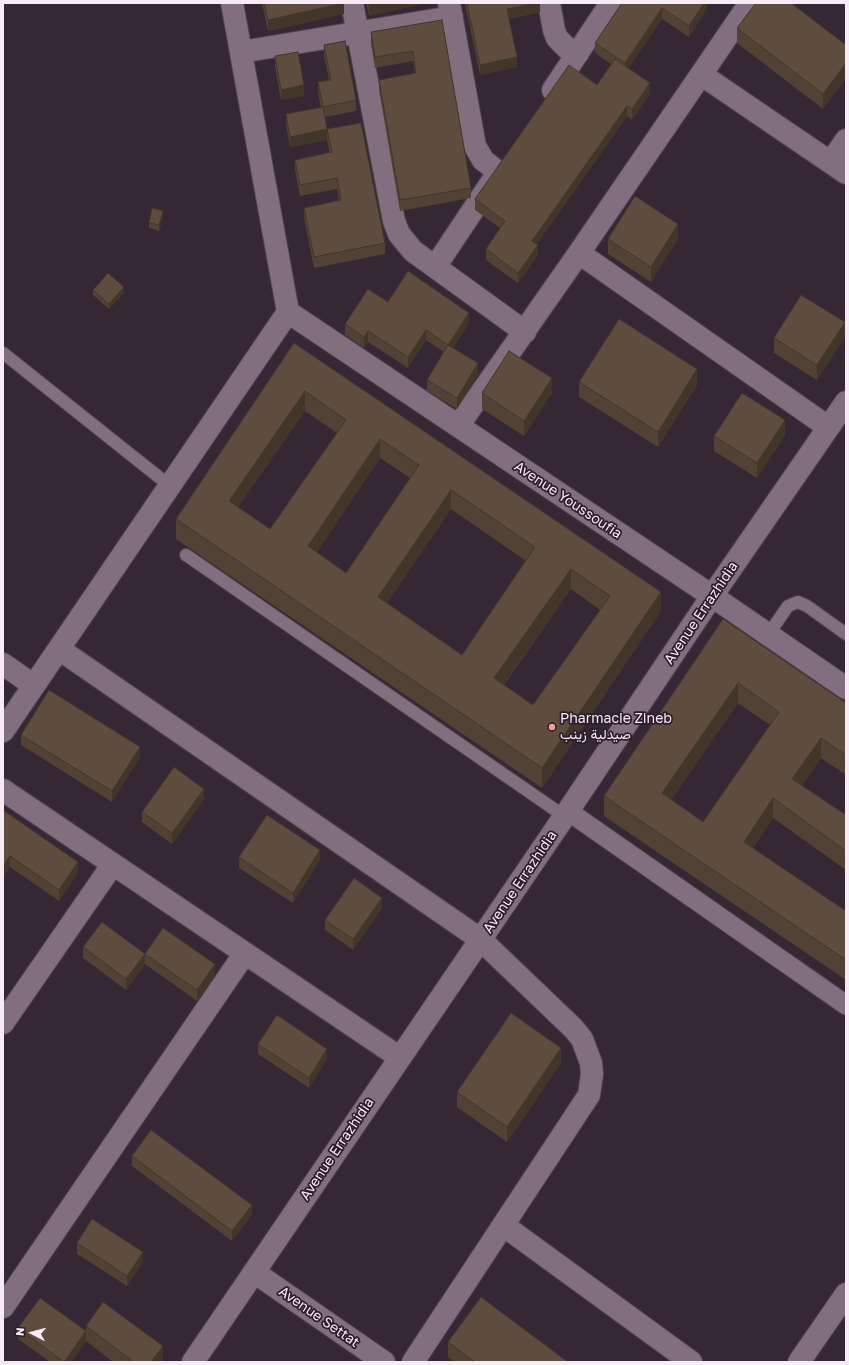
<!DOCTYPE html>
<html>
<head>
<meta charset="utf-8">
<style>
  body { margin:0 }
  #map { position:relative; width:849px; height:1365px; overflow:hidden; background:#362735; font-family:"Golos Text",sans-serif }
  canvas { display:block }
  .frame { position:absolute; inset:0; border:4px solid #f7ecf5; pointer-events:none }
  .north { position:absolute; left:12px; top:1313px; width:40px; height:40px; -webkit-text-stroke:3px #2c1d2b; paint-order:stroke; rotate:276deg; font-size:11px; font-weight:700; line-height:16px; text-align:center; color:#f7ecf5 }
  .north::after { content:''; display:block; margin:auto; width:14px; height:18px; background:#f7ecf5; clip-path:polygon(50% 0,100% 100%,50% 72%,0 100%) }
</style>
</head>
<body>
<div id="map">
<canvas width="849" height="1365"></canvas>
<div class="frame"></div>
<div class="north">N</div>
</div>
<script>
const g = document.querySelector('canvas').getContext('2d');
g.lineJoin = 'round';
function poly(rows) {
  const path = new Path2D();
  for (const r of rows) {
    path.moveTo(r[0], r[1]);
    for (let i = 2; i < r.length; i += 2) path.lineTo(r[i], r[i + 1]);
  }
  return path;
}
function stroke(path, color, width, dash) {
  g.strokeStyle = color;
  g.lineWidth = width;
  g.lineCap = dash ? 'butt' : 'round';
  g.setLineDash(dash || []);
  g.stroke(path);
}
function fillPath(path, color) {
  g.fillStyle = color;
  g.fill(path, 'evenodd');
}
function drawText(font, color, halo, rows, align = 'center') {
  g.font = font + ' "Golos Text",Vazirmatn,sans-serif';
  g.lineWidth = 3.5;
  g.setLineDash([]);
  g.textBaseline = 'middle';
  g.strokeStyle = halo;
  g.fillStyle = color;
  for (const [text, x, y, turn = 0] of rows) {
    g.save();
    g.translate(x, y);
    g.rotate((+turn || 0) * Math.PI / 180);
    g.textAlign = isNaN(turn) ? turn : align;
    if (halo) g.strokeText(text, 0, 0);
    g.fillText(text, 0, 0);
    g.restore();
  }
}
const service = poly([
  [3,353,170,486],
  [186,555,564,816],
  [768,635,788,606,798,602,807,606,846,634]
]);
const pedestrian = poly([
  [568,811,846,1005]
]);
const minor = poly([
  [352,3,394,221,399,234,413,251,525,332],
  [449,3,475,146,483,160,498,172],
  [549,3,554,30,557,38,569,50,578,53],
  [241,52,452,17],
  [702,75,846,173],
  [553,90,611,3],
  [831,162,846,140],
  [579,253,828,427],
  [435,267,491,183],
  [288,312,712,596,846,688],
  [458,426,579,253,750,3],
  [59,649,480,939,574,1029,582,1039,591,1063,592,1074,589,1095,413,1362],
  [3,664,33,685],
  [3,731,288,312,232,3],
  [3,790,399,1057],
  [3,1023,113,864],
  [503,1225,691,1362],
  [254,1272,384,1362],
  [3,1307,245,953],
  [193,1362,568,811,712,596,846,402],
  [799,1362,846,1294]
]);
const wall = poly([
  [262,3,344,3,344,14,268,31],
  [366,3,425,3,369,16],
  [465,3,540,3,540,12,509,19,517,67,480,75],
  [622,3,707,3,707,9,689,37,662,19,628,68,650,94,632,120,627,116,537,244,538,255,518,283,486,260,486,249,500,228,475,210,475,199,597,85,611,64,595,53,595,43],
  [442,20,471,188,471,198,400,211,379,90,379,80,415,73,413,61,375,68,371,43,371,32],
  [737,28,846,45,823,109,737,43],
  [324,45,356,100,356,111,325,117,327,140,290,147,286,125,286,114,321,108,318,93,318,82,329,80,324,55],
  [275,56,304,96,281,100,275,67],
  [327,129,385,243,385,254,314,268,304,218,304,208,339,201,337,189,300,196,295,170,295,160,330,153,327,140],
  [163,216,159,231,149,228,149,223],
  [608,239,678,239,651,282,608,254],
  [93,290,124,293,109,309,93,295],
  [388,302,469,323,453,348,478,374,457,409,427,391,427,380,444,352,426,340,408,368,368,342,364,348,345,335,345,324],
  [845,337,817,380,774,353,774,338],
  [294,343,661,611,542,788,176,539,176,519],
  [305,411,337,433,270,529,238,507],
  [380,458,410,478,346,573,317,552],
  [451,509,526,561,462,655,387,603],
  [571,589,600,610,533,705,504,685],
  [579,382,697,385,658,447,579,397],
  [482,393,552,393,524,436,482,409],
  [785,435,757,478,714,451,714,436],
  [723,619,846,703,846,775,821,758,802,785,846,815,846,870,773,818,753,848,846,911,846,980,604,816,604,796],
  [738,703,770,725,703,822,671,800],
  [21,735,140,757,112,802,21,745],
  [204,799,172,844,142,822,142,812],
  [3,810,78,873,59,901,10,867],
  [239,857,320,860,293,903,239,868],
  [382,908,353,950,325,930,325,920],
  [83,947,145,954,215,975,197,1001,145,964,126,990,83,958],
  [258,1044,327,1059,309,1088,258,1054],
  [561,1063,507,1142,457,1107,457,1092],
  [132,1156,252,1215,232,1241,132,1166],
  [77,1243,143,1262,127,1286,77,1254],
  [86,1326,163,1362,113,1362,86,1341],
  [18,1328,86,1341,71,1362,50,1362,18,1339],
  [448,1342,568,1362,454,1362,448,1357]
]);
const shadedWall = poly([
  [344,3,344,14,268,31,268,20],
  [380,3,425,3,369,16,369,5],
  [536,3,540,3,540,12,507,19,507,9],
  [704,3,707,3,707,9,689,37,689,26],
  [662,8,662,19,625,73,625,63],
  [517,57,517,67,480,75,480,65],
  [846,63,846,79,823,109,823,94],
  [650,83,650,94,632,120,632,109],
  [304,85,304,96,281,100,281,90],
  [627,106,627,116,532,251,532,241],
  [327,129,327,140,290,147,290,137],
  [163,211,163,216,159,231,159,225],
  [678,224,678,239,651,282,651,267],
  [538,245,538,255,518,283,518,273],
  [124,287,124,293,109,309,109,304],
  [469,313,469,323,448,355,448,345],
  [845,322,845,337,817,380,817,365],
  [426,330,426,340,408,368,408,357],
  [368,331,368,342,364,348,364,337],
  [478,363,478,374,457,409,457,398],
  [697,369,697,385,658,447,658,432],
  [552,378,552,393,524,436,524,421],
  [305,391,305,411,229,520,229,501],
  [785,420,785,435,757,478,757,463],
  [380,439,380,458,308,566,308,546],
  [451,490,451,509,378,617,378,597],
  [571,569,571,589,494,698,494,678],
  [661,592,661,611,542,788,542,768],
  [738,683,738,703,662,813,662,793],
  [821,738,821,758,792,798,792,779],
  [140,747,140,757,112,802,112,791],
  [204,789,204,799,172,844,172,833],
  [773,798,773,818,744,861,744,842],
  [320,850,320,860,293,903,293,893],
  [10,856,10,867,3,877,3,867],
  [78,862,78,873,59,901,59,890],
  [382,898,382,908,353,950,353,939],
  [145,954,145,964,126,990,126,979],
  [215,964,215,975,197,1001,197,990],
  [561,1048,561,1063,507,1142,507,1127],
  [327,1049,327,1059,309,1088,309,1078],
  [252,1205,252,1215,232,1241,232,1231],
  [143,1252,143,1262,127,1286,127,1276],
  [86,1331,86,1341,71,1362,64,1362],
  [163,1346,163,1362,151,1362]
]);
const building = poly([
  [264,3,344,3,268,20,264,3],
  [369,3,380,3,369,5,369,3],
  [467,3,536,3,507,9,517,57,480,65,467,3],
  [622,3,704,3,689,26,662,8,625,63,595,43,622,3],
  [756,3,791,3,846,45,846,63,823,94,737,28,756,3],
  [442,20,471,188,400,200,379,80,416,73,413,51,375,57,371,32,442,20],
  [345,41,356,100,323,107,318,82,331,80,324,45,345,41],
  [298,52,304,85,281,90,275,56,298,52],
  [615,59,650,83,632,109,627,106,532,241,538,245,518,273,486,249,505,221,475,199,569,65,597,85,615,59],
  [323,107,327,129,290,137,286,114,323,107],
  [361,123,385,243,314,257,304,208,341,200,337,178,300,185,295,160,332,152,327,129,361,123],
  [635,196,678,224,651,267,608,239,635,196],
  [152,208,163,211,159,225,149,223,152,208],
  [408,271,469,313,448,345,478,363,457,398,427,380,448,345,426,330,408,357,368,331,364,337,345,324,368,289,388,302,408,271],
  [108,273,124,287,109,304,93,290,108,273],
  [801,295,845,322,817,365,774,338,801,295],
  [619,319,697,369,658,432,579,382,619,319],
  [294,343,661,592,542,768,176,519,294,343],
  [305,391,346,420,270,529,229,501,305,391],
  [380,439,419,465,346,573,308,546,380,439],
  [451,490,535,547,462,655,378,597,451,490],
  [571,569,610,596,533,705,494,678,571,569],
  [509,351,552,378,524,421,482,393,509,351],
  [742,393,785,420,757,463,714,436,742,393],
  [723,619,846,703,846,755,821,738,792,779,846,815,846,851,773,798,744,842,846,911,846,960,604,796,723,619],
  [738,683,779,712,703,822,662,793,738,683],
  [49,690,140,747,112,791,21,735,49,690],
  [174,767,204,789,172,833,142,812,174,767],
  [3,810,78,862,59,890,10,856,3,867,3,810],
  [267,815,320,850,293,893,239,857,267,815],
  [354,878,382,898,353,939,325,920,354,878],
  [102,922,145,954,163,928,215,964,197,990,145,954,126,979,83,947,102,922],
  [511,1013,561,1048,507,1127,457,1092,511,1013],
  [277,1015,327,1049,309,1078,258,1044,277,1015],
  [151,1130,252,1205,232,1231,132,1156,151,1130],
  [92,1219,143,1252,127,1276,77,1243,92,1219],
  [481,1297,568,1362,475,1362,448,1342,481,1297],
  [40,1298,86,1331,64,1362,18,1328,40,1298],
  [103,1302,163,1346,151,1362,134,1362,86,1326,103,1302]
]);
const markers = [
  [552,727,4,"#f49aa0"]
];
const streetNames = [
  ["Avenue Youssoufia",568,500,34],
  ["Avenue Errazhidia",701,613,-56],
  ["Avenue Errazhidia",520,882,-56],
  ["Avenue Errazhidia",337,1149,-56],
  ["Avenue Settat",319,1317,35]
];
const poiNames = [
  ["Pharmacie Zineb",560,719],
  ["صيدلية زينب",560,735]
];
stroke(service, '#514450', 14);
stroke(pedestrian, '#514450', 21);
stroke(minor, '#514450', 24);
stroke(service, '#816f7f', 12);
stroke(pedestrian, '#816f7f', 19);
stroke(minor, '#816f7f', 22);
fillPath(wall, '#514235');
fillPath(shadedWall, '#42362b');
fillPath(building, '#5e4d3e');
stroke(building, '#42362b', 1);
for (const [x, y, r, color] of markers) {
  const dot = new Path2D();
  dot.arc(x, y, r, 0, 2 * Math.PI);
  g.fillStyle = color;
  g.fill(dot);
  stroke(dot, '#2c1d2b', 1.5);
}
drawText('14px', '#f7ecf5', '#2c1d2b', streetNames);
drawText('14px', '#f7ecf5', '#2c1d2b', poiNames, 'left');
</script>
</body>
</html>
